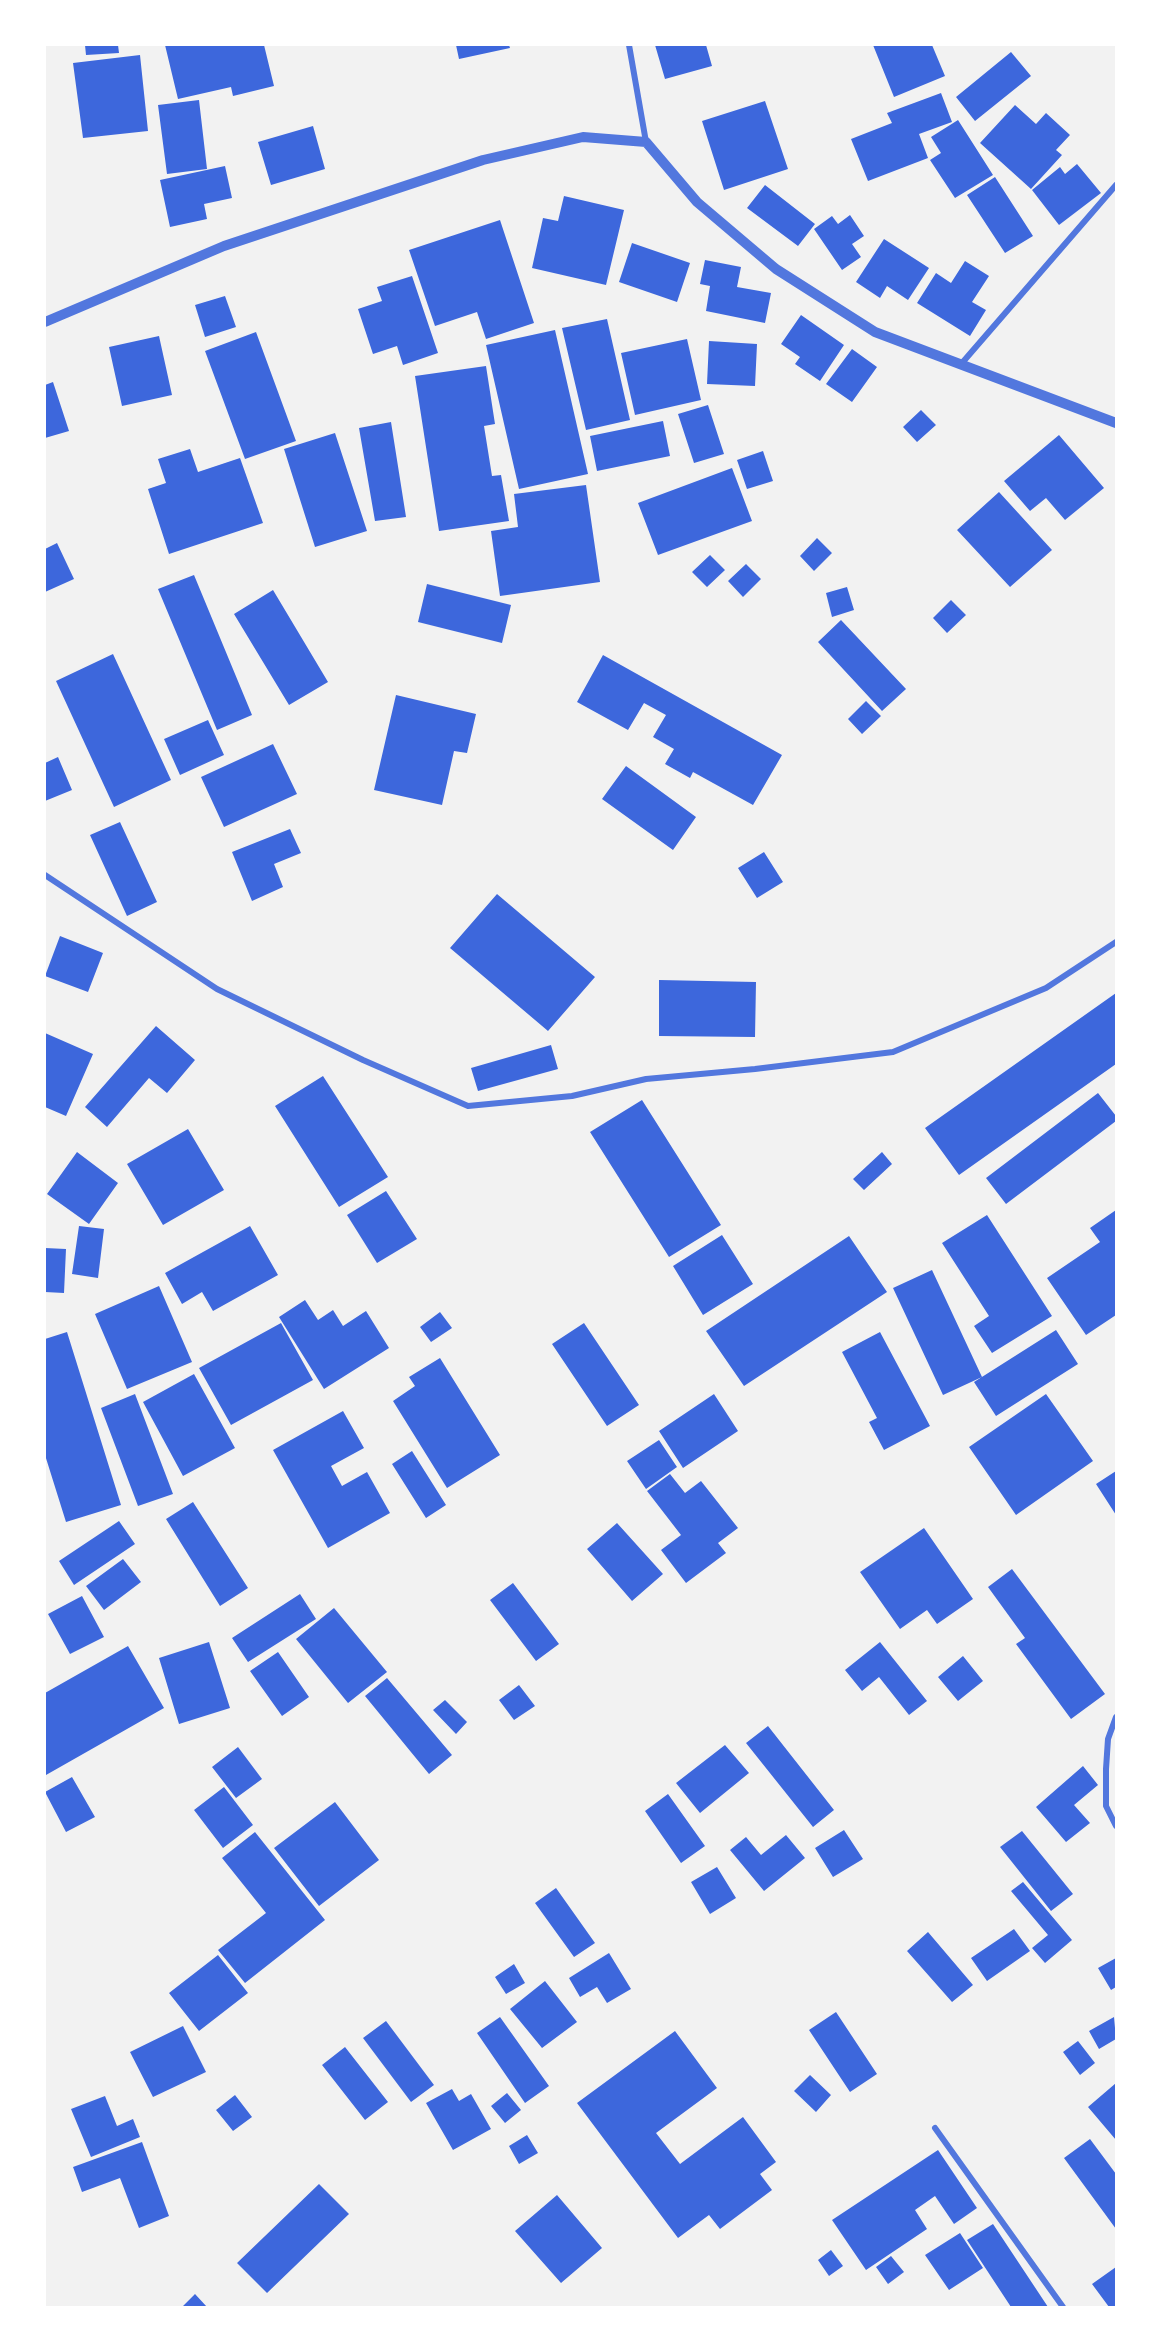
<!DOCTYPE html>
<html>
<head>
<meta charset="utf-8">
<style>
  body { margin:0 }
  #map { position:relative; width:1161px; height:2352px; overflow:hidden; background:#f2f2f2; font-family:"PT Sans Narrow",sans-serif }
  canvas { display:block }
  .frame { position:absolute; inset:0; border:46px solid #fff; pointer-events:none }
</style>
</head>
<body>
<div id="map">
<canvas width="1161" height="2352"></canvas>
<div class="frame"></div>
</div>
<script>
const g = document.querySelector('canvas').getContext('2d');
g.lineJoin = 'round';
function fillPath(path, color) {
  g.fillStyle = color;
  g.fill(path, 'evenodd');
}
function poly(rows) {
  const path = new Path2D();
  for (const r of rows) {
    path.moveTo(r[0], r[1]);
    for (let i = 2; i < r.length; i += 2) path.lineTo(r[i], r[i + 1]);
  }
  return path;
}
function stroke(path, color, width, dash) {
  g.strokeStyle = color;
  g.lineWidth = width;
  g.lineCap = dash ? 'butt' : 'round';
  g.setLineDash(dash || []);
  g.stroke(path);
}
const building = poly([
  [85,45,118,45,119,53,86,55],
  [165,45,264,45,274,86,233,96,231,87,178,99],
  [456,45,509,45,510,48,459,59],
  [655,45,706,45,712,66,665,79],
  [873,45,932,45,945,76,894,97],
  [1011,52,1031,76,975,121,956,97],
  [140,55,148,131,83,138,73,63],
  [941,93,952,122,919,134,928,158,868,181,851,139,892,123,887,113],
  [199,100,207,169,167,174,158,105],
  [765,101,788,169,724,190,702,121],
  [1015,105,1036,124,1046,113,1070,135,1056,150,1062,155,1031,189,980,143],
  [958,120,993,175,955,198,930,160,941,153,931,137],
  [313,126,325,169,271,185,258,142],
  [1077,164,1101,193,1059,225,1032,190,1060,167,1065,174],
  [225,166,232,198,204,204,207,219,170,227,160,180],
  [995,177,1033,236,1005,253,967,195],
  [765,185,815,224,798,246,747,208],
  [564,196,624,210,606,285,532,268,543,218,558,221],
  [850,215,864,236,852,244,861,257,842,270,814,229,832,216,838,224],
  [500,220,534,323,486,339,477,312,435,326,409,250],
  [884,239,929,268,908,300,887,286,880,298,856,282],
  [632,243,690,263,677,302,619,282],
  [705,260,741,267,737,287,771,293,765,323,706,311,710,286,700,284],
  [965,261,989,276,972,302,986,310,970,336,917,303,936,273,951,283],
  [412,276,438,353,403,365,397,346,373,354,358,309,382,301,377,287],
  [225,296,236,327,205,337,195,305],
  [801,315,844,345,820,381,795,364,800,357,781,344],
  [607,319,630,420,586,430,562,328],
  [555,330,588,474,519,489,486,345],
  [256,332,296,441,245,459,205,351],
  [159,336,172,395,122,406,109,347],
  [687,339,701,400,635,415,621,353],
  [709,341,757,344,755,386,707,384],
  [852,349,877,367,852,402,826,384],
  [486,366,495,424,484,426,492,476,501,475,509,521,439,531,415,376],
  [53,382,69,431,45,438,45,385],
  [708,405,724,454,694,463,678,414],
  [921,410,936,425,917,442,903,427],
  [663,421,670,456,597,471,590,436],
  [391,422,406,517,375,521,359,428],
  [335,433,367,531,315,547,284,449],
  [1059,435,1104,488,1065,520,1046,498,1030,511,1004,481],
  [190,449,198,472,240,458,263,523,169,554,148,489,166,483,158,459],
  [763,451,773,481,747,489,737,460],
  [732,468,752,521,658,555,638,503],
  [586,485,600,582,500,596,491,531,518,527,514,494],
  [999,492,1052,550,1010,587,957,530],
  [817,538,832,553,814,571,800,556],
  [57,543,74,579,45,592,45,549],
  [710,555,725,570,707,587,692,572],
  [746,564,761,579,743,597,728,581],
  [194,575,252,715,217,730,158,589],
  [427,584,511,605,502,643,418,622],
  [847,587,854,610,832,617,826,593],
  [273,590,328,682,289,705,234,614],
  [951,600,966,615,947,633,933,618],
  [841,620,906,689,882,711,818,642],
  [113,654,171,780,114,807,56,681],
  [603,655,782,755,753,805,693,772,690,778,665,764,674,749,653,737,666,715,644,703,628,730,577,702],
  [396,695,476,714,467,753,454,751,442,805,374,790],
  [866,701,881,716,862,734,848,719],
  [208,720,224,755,180,775,164,739],
  [273,744,297,794,224,827,201,777],
  [58,757,72,790,45,801,45,763],
  [626,766,696,817,673,850,602,799],
  [120,822,157,902,127,916,90,835],
  [290,829,301,853,274,864,283,887,252,901,232,852],
  [764,852,783,882,757,898,738,868],
  [497,894,595,977,548,1031,450,948],
  [60,936,103,953,88,992,45,976],
  [659,980,756,982,755,1037,659,1036],
  [1116,993,1116,1064,959,1175,925,1128],
  [156,1026,195,1060,167,1093,149,1078,107,1127,85,1107],
  [45,1033,93,1054,66,1116,45,1107],
  [551,1045,558,1069,478,1091,471,1068],
  [323,1076,388,1177,339,1207,275,1106],
  [1098,1093,1116,1116,1116,1121,1006,1204,986,1178],
  [642,1100,721,1225,669,1257,590,1132],
  [188,1129,224,1190,163,1225,127,1164],
  [77,1152,118,1183,89,1224,47,1194],
  [882,1152,892,1164,864,1190,853,1179],
  [386,1191,417,1239,377,1263,347,1215],
  [1116,1210,1116,1315,1086,1335,1047,1278,1100,1242,1090,1228],
  [987,1215,1052,1316,992,1353,974,1326,989,1316,942,1243],
  [79,1226,104,1229,98,1278,72,1274],
  [250,1226,278,1275,213,1311,202,1292,182,1304,165,1273],
  [722,1235,753,1284,703,1315,673,1266],
  [849,1236,887,1292,744,1386,706,1331],
  [45,1248,66,1249,64,1293,45,1292],
  [932,1270,982,1377,943,1395,893,1288],
  [159,1286,192,1362,127,1389,95,1314],
  [305,1300,318,1320,333,1310,343,1326,366,1311,389,1348,324,1389,279,1317],
  [440,1312,452,1328,431,1342,420,1327],
  [281,1323,313,1380,231,1425,199,1368],
  [584,1323,639,1405,607,1426,552,1344],
  [1056,1330,1078,1364,996,1416,974,1382],
  [67,1332,121,1505,66,1522,45,1455,45,1339],
  [880,1332,930,1426,884,1450,869,1422,877,1418,842,1352],
  [440,1358,500,1455,447,1488,393,1401,415,1386,409,1377],
  [194,1374,235,1448,183,1476,143,1402],
  [135,1394,173,1494,138,1506,101,1408],
  [714,1394,738,1431,683,1468,659,1431],
  [1046,1394,1093,1461,1016,1515,969,1447],
  [343,1411,364,1448,331,1466,342,1486,367,1472,390,1513,328,1548,273,1450],
  [659,1440,677,1467,646,1489,627,1461],
  [412,1451,446,1505,426,1518,392,1464],
  [1116,1471,1116,1515,1096,1484],
  [670,1474,685,1493,701,1481,738,1528,718,1543,726,1553,686,1583,661,1550,681,1535,647,1491],
  [193,1502,248,1588,220,1606,166,1519],
  [119,1521,135,1544,74,1585,59,1561],
  [617,1523,663,1574,632,1601,587,1549],
  [924,1528,973,1599,937,1624,927,1610,900,1629,860,1572],
  [123,1559,141,1582,104,1610,86,1586],
  [1012,1569,1105,1694,1071,1719,1016,1644,1025,1638,988,1587],
  [513,1583,559,1644,536,1661,490,1600],
  [300,1594,316,1619,248,1662,232,1638],
  [82,1596,104,1637,70,1654,48,1614],
  [334,1608,387,1672,348,1703,296,1639],
  [209,1642,230,1708,179,1724,159,1658],
  [880,1642,927,1701,909,1715,879,1677,862,1691,845,1670],
  [128,1646,164,1708,46,1775,45,1693],
  [278,1652,309,1697,282,1716,250,1671],
  [963,1656,983,1681,958,1701,938,1677],
  [387,1678,452,1755,429,1774,365,1696],
  [519,1685,535,1706,514,1720,499,1700],
  [445,1700,467,1722,456,1734,433,1710],
  [768,1726,834,1810,813,1827,746,1743],
  [725,1745,749,1773,700,1813,676,1783],
  [238,1747,262,1779,236,1798,212,1767],
  [1083,1766,1098,1785,1074,1805,1090,1823,1066,1842,1036,1807],
  [72,1777,95,1817,66,1832,45,1792],
  [224,1787,253,1825,223,1848,194,1810],
  [668,1794,705,1846,681,1863,645,1811],
  [335,1802,379,1860,319,1906,274,1848],
  [844,1830,863,1859,833,1877,815,1848],
  [1022,1831,1073,1894,1051,1911,1000,1847],
  [255,1832,325,1920,245,1983,218,1950,266,1913,222,1858],
  [786,1835,805,1858,764,1891,730,1850,746,1837,761,1855],
  [717,1867,736,1898,710,1914,691,1882],
  [1023,1882,1072,1940,1045,1963,1032,1948,1048,1935,1011,1891],
  [556,1888,595,1943,574,1957,535,1903],
  [1014,1929,1030,1951,987,1981,971,1958],
  [928,1932,973,1985,952,2002,907,1951],
  [609,1953,631,1989,607,2003,597,1987,580,1997,569,1978],
  [218,1955,248,1993,199,2031,169,1993],
  [1116,1958,1116,1987,1111,1990,1098,1968],
  [514,1964,525,1983,506,1994,495,1977],
  [545,1981,577,2022,542,2048,510,2009],
  [836,2012,877,2074,850,2092,809,2030],
  [500,2017,549,2086,525,2103,477,2033],
  [1114,2017,1116,2039,1099,2049,1089,2031],
  [386,2021,434,2085,411,2102,363,2038],
  [183,2026,206,2072,153,2097,130,2052],
  [675,2031,717,2088,656,2133,680,2164,743,2117,776,2162,760,2174,772,2190,720,2229,709,2215,678,2238,577,2103],
  [1078,2041,1095,2063,1080,2075,1063,2052],
  [345,2047,388,2102,365,2120,322,2065],
  [810,2075,831,2095,816,2112,794,2091],
  [1116,2083,1116,2140,1088,2107],
  [452,2089,459,2101,471,2094,491,2129,453,2150,426,2103],
  [507,2093,521,2110,505,2123,491,2106],
  [235,2095,252,2117,233,2131,216,2110],
  [105,2096,117,2126,133,2119,140,2137,91,2157,71,2109],
  [527,2135,538,2153,519,2164,509,2146],
  [1090,2139,1116,2174,1116,2229,1064,2158],
  [142,2142,169,2216,139,2228,120,2178,82,2192,73,2167],
  [938,2150,977,2208,954,2224,935,2196,915,2210,927,2229,866,2270,832,2220],
  [319,2184,349,2214,267,2293,237,2263],
  [557,2195,602,2248,561,2283,515,2231],
  [993,2224,1048,2307,1011,2307,967,2240],
  [960,2233,983,2268,949,2290,925,2255],
  [831,2250,843,2266,829,2276,818,2260],
  [891,2256,904,2272,888,2284,876,2267],
  [1116,2267,1116,2307,1109,2307,1092,2284],
  [195,2294,207,2307,182,2307]
]);
const minor = poly([
  [629,45,646,142],
  [962,363,1116,185],
  [45,875,217,989,363,1060,468,1106,572,1096,646,1079,755,1069,893,1052,1046,988,1116,942],
  [1116,1717,1108,1739,1106,1769,1106,1806,1116,1826],
  [935,2128,1063,2307]
]);
const tertiary = poly([
  [45,322,224,246,483,160,583,137,646,142,697,202,776,269,875,332,1116,423]
]);
fillPath(building, '#3d67dc');
stroke(minor, '#5277de', 6);
stroke(tertiary, '#5277de', 10);
</script>
</body>
</html>
